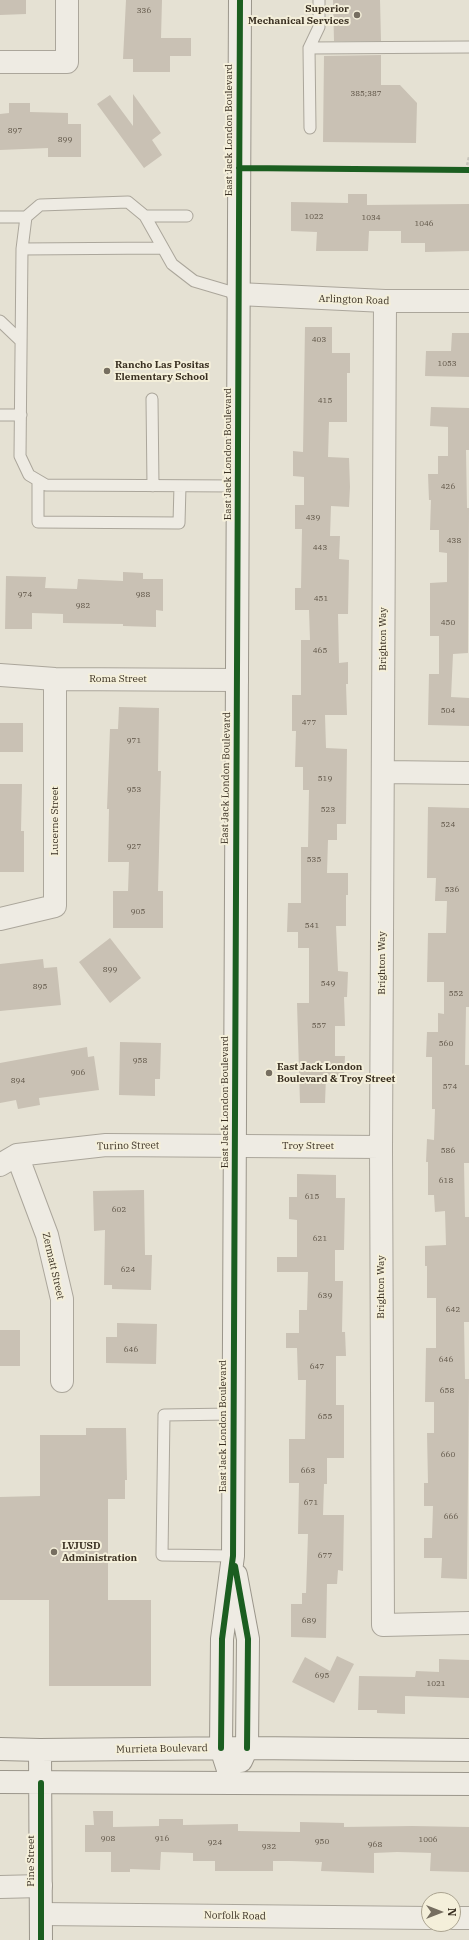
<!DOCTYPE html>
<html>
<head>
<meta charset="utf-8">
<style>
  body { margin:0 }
  #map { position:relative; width:469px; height:1940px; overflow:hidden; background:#e5e1d3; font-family:"IBM Plex Serif",serif }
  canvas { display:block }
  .north { position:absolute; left:421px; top:1892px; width:40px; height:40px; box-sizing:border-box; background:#f4efda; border:1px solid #aaa390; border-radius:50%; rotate:90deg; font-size:11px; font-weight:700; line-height:16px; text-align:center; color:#3a3022 }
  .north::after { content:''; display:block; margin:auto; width:14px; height:18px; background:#766e60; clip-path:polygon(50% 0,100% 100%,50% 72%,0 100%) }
</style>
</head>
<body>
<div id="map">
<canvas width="469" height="1940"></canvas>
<div class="north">N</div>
</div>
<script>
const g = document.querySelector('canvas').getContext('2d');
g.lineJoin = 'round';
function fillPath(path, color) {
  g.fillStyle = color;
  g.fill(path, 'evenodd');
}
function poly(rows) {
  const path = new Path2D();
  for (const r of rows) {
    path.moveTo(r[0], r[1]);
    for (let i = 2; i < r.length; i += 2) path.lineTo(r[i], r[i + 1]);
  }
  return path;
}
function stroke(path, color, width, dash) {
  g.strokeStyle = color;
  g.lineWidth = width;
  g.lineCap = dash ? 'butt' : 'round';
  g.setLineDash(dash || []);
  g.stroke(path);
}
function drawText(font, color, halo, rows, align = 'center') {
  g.font = font + ' "IBM Plex Serif",serif';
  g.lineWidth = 4;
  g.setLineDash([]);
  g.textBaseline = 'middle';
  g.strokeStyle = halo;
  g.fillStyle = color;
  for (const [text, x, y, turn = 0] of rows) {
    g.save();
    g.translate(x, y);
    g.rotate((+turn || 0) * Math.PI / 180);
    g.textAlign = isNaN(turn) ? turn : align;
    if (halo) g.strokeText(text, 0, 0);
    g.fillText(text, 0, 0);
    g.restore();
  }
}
const building = poly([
  [0,0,26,0,26,14,0,15],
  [126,0,162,0,161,38,191,38,191,56,170,56,170,72,133,72,133,59,123,59],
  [333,0,380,0,381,41,334,41],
  [381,55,381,85,400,85,417,103,416,143,323,142,324,56],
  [133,94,161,133,152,140,162,155,144,168,97,104,110,95,133,126],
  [9,103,30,103,30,112,68,113,68,124,81,124,81,157,48,157,48,148,0,150,0,114,9,113],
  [348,194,367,194,367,205,469,204,469,251,425,252,425,243,401,243,401,231,369,231,368,251,316,251,317,232,291,231,291,202,348,203],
  [305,327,332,327,332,353,350,353,350,373,347,373,347,422,329,422,328,457,349,458,350,487,349,507,331,506,330,536,340,536,339,559,349,560,348,614,338,614,339,663,348,662,348,684,346,684,347,715,325,715,326,748,347,749,346,824,337,824,337,840,328,840,327,873,348,873,348,895,346,895,346,926,336,926,338,971,348,972,347,997,344,997,345,1026,335,1026,335,1056,345,1056,344,1076,326,1076,325,1103,300,1103,297,1003,309,1003,309,948,298,948,298,932,287,932,288,903,301,903,301,847,308,847,309,790,303,790,303,767,295,767,296,731,292,731,292,695,301,695,301,640,310,640,309,610,295,610,295,588,301,588,302,529,295,529,295,505,304,505,304,477,293,476,293,451,303,452],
  [452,333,469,333,469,377,425,376,426,351,451,351],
  [431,407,469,408,469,450,466,450,467,508,469,508,468,653,453,654,451,697,469,698,469,726,428,725,429,674,439,674,439,636,430,636,430,583,447,582,447,553,439,552,439,530,430,530,431,500,429,500,428,474,438,474,438,456,448,456,448,427,430,426],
  [123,572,143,573,143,579,163,579,163,611,156,610,156,627,123,626,123,624,63,623,63,614,32,613,32,629,5,629,6,576,46,577,45,588,77,589,78,579,123,581],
  [119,707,159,708,158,771,161,771,158,891,163,891,163,928,113,928,113,891,128,891,129,862,108,862,109,809,107,809,110,729,118,729],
  [0,723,23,723,23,752,0,752],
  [0,784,22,784,21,831,24,831,24,872,0,872],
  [428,807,469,808,469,1007,466,1007,465,1065,469,1065,469,1163,464,1163,465,1217,469,1217,469,1322,464,1322,465,1379,469,1379,467,1579,441,1578,442,1558,424,1558,424,1538,432,1538,433,1506,424,1506,424,1483,428,1483,427,1433,434,1433,434,1402,425,1402,426,1348,436,1348,436,1298,427,1298,427,1266,425,1266,425,1246,446,1245,445,1211,435,1212,434,1195,428,1195,428,1162,426,1162,427,1139,434,1140,435,1109,432,1109,432,1057,426,1057,427,1032,438,1032,438,1013,444,1014,444,982,427,982,428,933,446,933,447,901,435,901,436,878,427,878],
  [110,938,141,978,110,1003,79,962],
  [43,959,44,968,57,967,61,1005,0,1011,0,964],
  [120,1042,161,1043,160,1079,155,1079,155,1096,119,1095],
  [87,1047,88,1057,94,1056,99,1090,39,1098,40,1105,18,1109,16,1100,0,1103,0,1063],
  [297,1174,336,1175,336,1198,345,1198,344,1250,335,1250,335,1281,343,1281,342,1332,345,1332,346,1356,336,1356,336,1405,344,1405,344,1458,327,1458,327,1484,324,1484,323,1515,344,1515,343,1571,338,1570,337,1584,327,1584,326,1638,291,1637,291,1604,302,1604,302,1593,306,1593,308,1534,298,1534,299,1483,289,1483,289,1439,305,1439,306,1380,298,1380,297,1348,286,1348,286,1333,299,1333,299,1310,307,1310,308,1272,277,1272,277,1257,297,1257,297,1220,289,1219,289,1197,297,1197],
  [144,1190,145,1255,152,1255,151,1290,112,1289,112,1285,104,1285,105,1230,94,1231,93,1191],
  [117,1323,157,1324,156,1364,106,1363,106,1337,117,1337],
  [0,1330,20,1330,20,1366,0,1366],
  [86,1428,126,1428,127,1480,125,1480,125,1499,108,1499,108,1600,151,1600,151,1686,49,1686,49,1600,0,1600,0,1497,40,1496,40,1435,86,1435],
  [337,1656,354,1664,334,1703,292,1682,305,1657,330,1671],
  [439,1659,469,1660,469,1698,405,1696,405,1714,377,1713,377,1710,358,1710,359,1676,415,1677,416,1671,439,1672],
  [93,1811,113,1811,113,1827,159,1826,159,1819,183,1819,183,1825,238,1824,238,1831,300,1832,300,1822,344,1823,344,1827,412,1826,469,1827,469,1872,430,1871,431,1853,397,1852,374,1853,374,1873,321,1871,322,1862,290,1861,273,1861,273,1871,215,1871,215,1861,193,1861,193,1853,161,1852,160,1870,130,1869,130,1872,111,1872,111,1852,85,1852,85,1825,94,1825]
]);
const path = poly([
  [466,170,469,157]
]);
const lane = poly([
  [309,48,319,27,319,0],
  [310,128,309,48,469,47],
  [145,216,187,216],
  [0,217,26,217],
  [22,249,163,248],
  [0,321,21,341],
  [152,399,153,486],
  [0,415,21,415],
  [38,481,38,522,179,523,180,486],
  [237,486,46,485,29,475,20,456,22,249,26,217,40,205,128,202,145,216,172,264,194,281,238,294],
  [233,1556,162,1555,164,1415,233,1414]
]);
const street = poly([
  [0,62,67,62,67,0],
  [238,294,385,301,469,301],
  [385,301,381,1147,383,1625,469,1623],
  [0,675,55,679,237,680],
  [383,772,469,773],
  [0,919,55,906,55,679],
  [17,1155,47,1235,62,1299,62,1381],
  [0,1165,17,1155,106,1145,381,1147],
  [0,1887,41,1886],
  [41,1914,429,1918],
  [453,1918,469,1918]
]);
const secondary = poly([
  [236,1575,248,1639,247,1748,241,1761],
  [0,1749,40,1750,247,1748,469,1750],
  [40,1750,41,1940],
  [0,1782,469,1784],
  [232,1782,221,1748,222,1639,233,1556,240,0]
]);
const cycleway = poly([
  [239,168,469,170],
  [235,1566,248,1639,247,1748],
  [221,1748,222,1639,233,1556,240,0],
  [41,1783,41,1940]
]);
const markers = [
  [357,15,4,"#766e60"],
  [107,371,4,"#766e60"],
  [269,1073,4,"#766e60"],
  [54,1552,4,"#766e60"]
];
const numberNames = [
  ["336",144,11],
  ["385;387",366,94],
  ["897",15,131],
  ["899",65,140],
  ["1022",314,217],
  ["1034",371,218],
  ["1046",424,224],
  ["403",319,340],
  ["1053",447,364],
  ["415",325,401],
  ["426",448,487],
  ["439",313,518],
  ["438",454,541],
  ["443",320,548],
  ["974",25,595],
  ["988",143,595],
  ["451",321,599],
  ["982",83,606],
  ["450",448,623],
  ["465",320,651],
  ["504",448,711],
  ["477",309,723],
  ["971",134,741],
  ["519",325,779],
  ["953",134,790],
  ["523",328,810],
  ["524",448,825],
  ["927",134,847],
  ["535",314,860],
  ["536",452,890],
  ["905",138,912],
  ["541",312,926],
  ["899",110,970],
  ["549",328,984],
  ["895",40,987],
  ["552",456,994],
  ["557",319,1026],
  ["560",446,1044],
  ["958",140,1061],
  ["906",78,1073],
  ["894",18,1081],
  ["574",450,1087],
  ["586",448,1151],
  ["618",446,1181],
  ["615",312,1197],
  ["602",119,1210],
  ["621",320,1239],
  ["624",128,1270],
  ["639",325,1296],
  ["642",453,1310],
  ["646",131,1350],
  ["646",446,1360],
  ["647",317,1367],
  ["658",447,1391],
  ["655",325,1417],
  ["660",448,1455],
  ["663",308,1471],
  ["671",311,1503],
  ["666",451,1517],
  ["677",325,1556],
  ["689",309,1621],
  ["695",322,1676],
  ["1021",436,1684],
  ["908",108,1839],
  ["916",162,1839],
  ["1006",428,1840],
  ["950",322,1842],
  ["924",215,1843],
  ["968",375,1845],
  ["932",269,1847]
];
const poiNames = [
  ["Superior",349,9,"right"],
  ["Mechanical Services",349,21,"right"],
  ["Rancho Las Positas",115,365],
  ["Elementary School",115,377],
  ["East Jack London",277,1067],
  ["Boulevard & Troy Street",277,1079],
  ["LVJUSD",62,1546],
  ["Administration",62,1558]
];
const streetNames = [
  ["East Jack London Boulevard",229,130,-90],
  ["Arlington Road",354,300,2],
  ["East Jack London Boulevard",228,454,-90],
  ["Brighton Way",383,639,-90],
  ["Roma Street",118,679],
  ["East Jack London Boulevard",226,778,-89],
  ["Lucerne Street",55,821,-90],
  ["Brighton Way",382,963,-90],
  ["East Jack London Boulevard",225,1102,-90],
  ["Turino Street",128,1146,-1],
  ["Troy Street",308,1146],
  ["Zermatt Street",53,1266,77],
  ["Brighton Way",381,1287,-90],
  ["East Jack London Boulevard",223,1426,-90],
  ["Murrieta Boulevard",162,1749,-1],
  ["Pine Street",31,1861,-90],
  ["Norfolk Road",235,1916,1]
];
fillPath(building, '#c9c1b4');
stroke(lane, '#aba69b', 13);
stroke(street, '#aba69b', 24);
stroke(secondary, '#9b968b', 24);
stroke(path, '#c6c3ba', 2.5, [3, 2]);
stroke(lane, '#eeebe3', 11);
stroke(street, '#eeebe3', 22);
stroke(secondary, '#eeebe3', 22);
stroke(cycleway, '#1b5e20', 6);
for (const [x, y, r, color] of markers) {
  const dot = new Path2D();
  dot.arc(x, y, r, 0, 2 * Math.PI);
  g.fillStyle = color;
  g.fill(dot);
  stroke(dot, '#f4efda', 1.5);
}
drawText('8px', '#5e5446', null, numberNames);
drawText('bold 10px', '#3a3022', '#f4efda', poiNames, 'left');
drawText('10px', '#3a3022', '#f4efda', streetNames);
</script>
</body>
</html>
